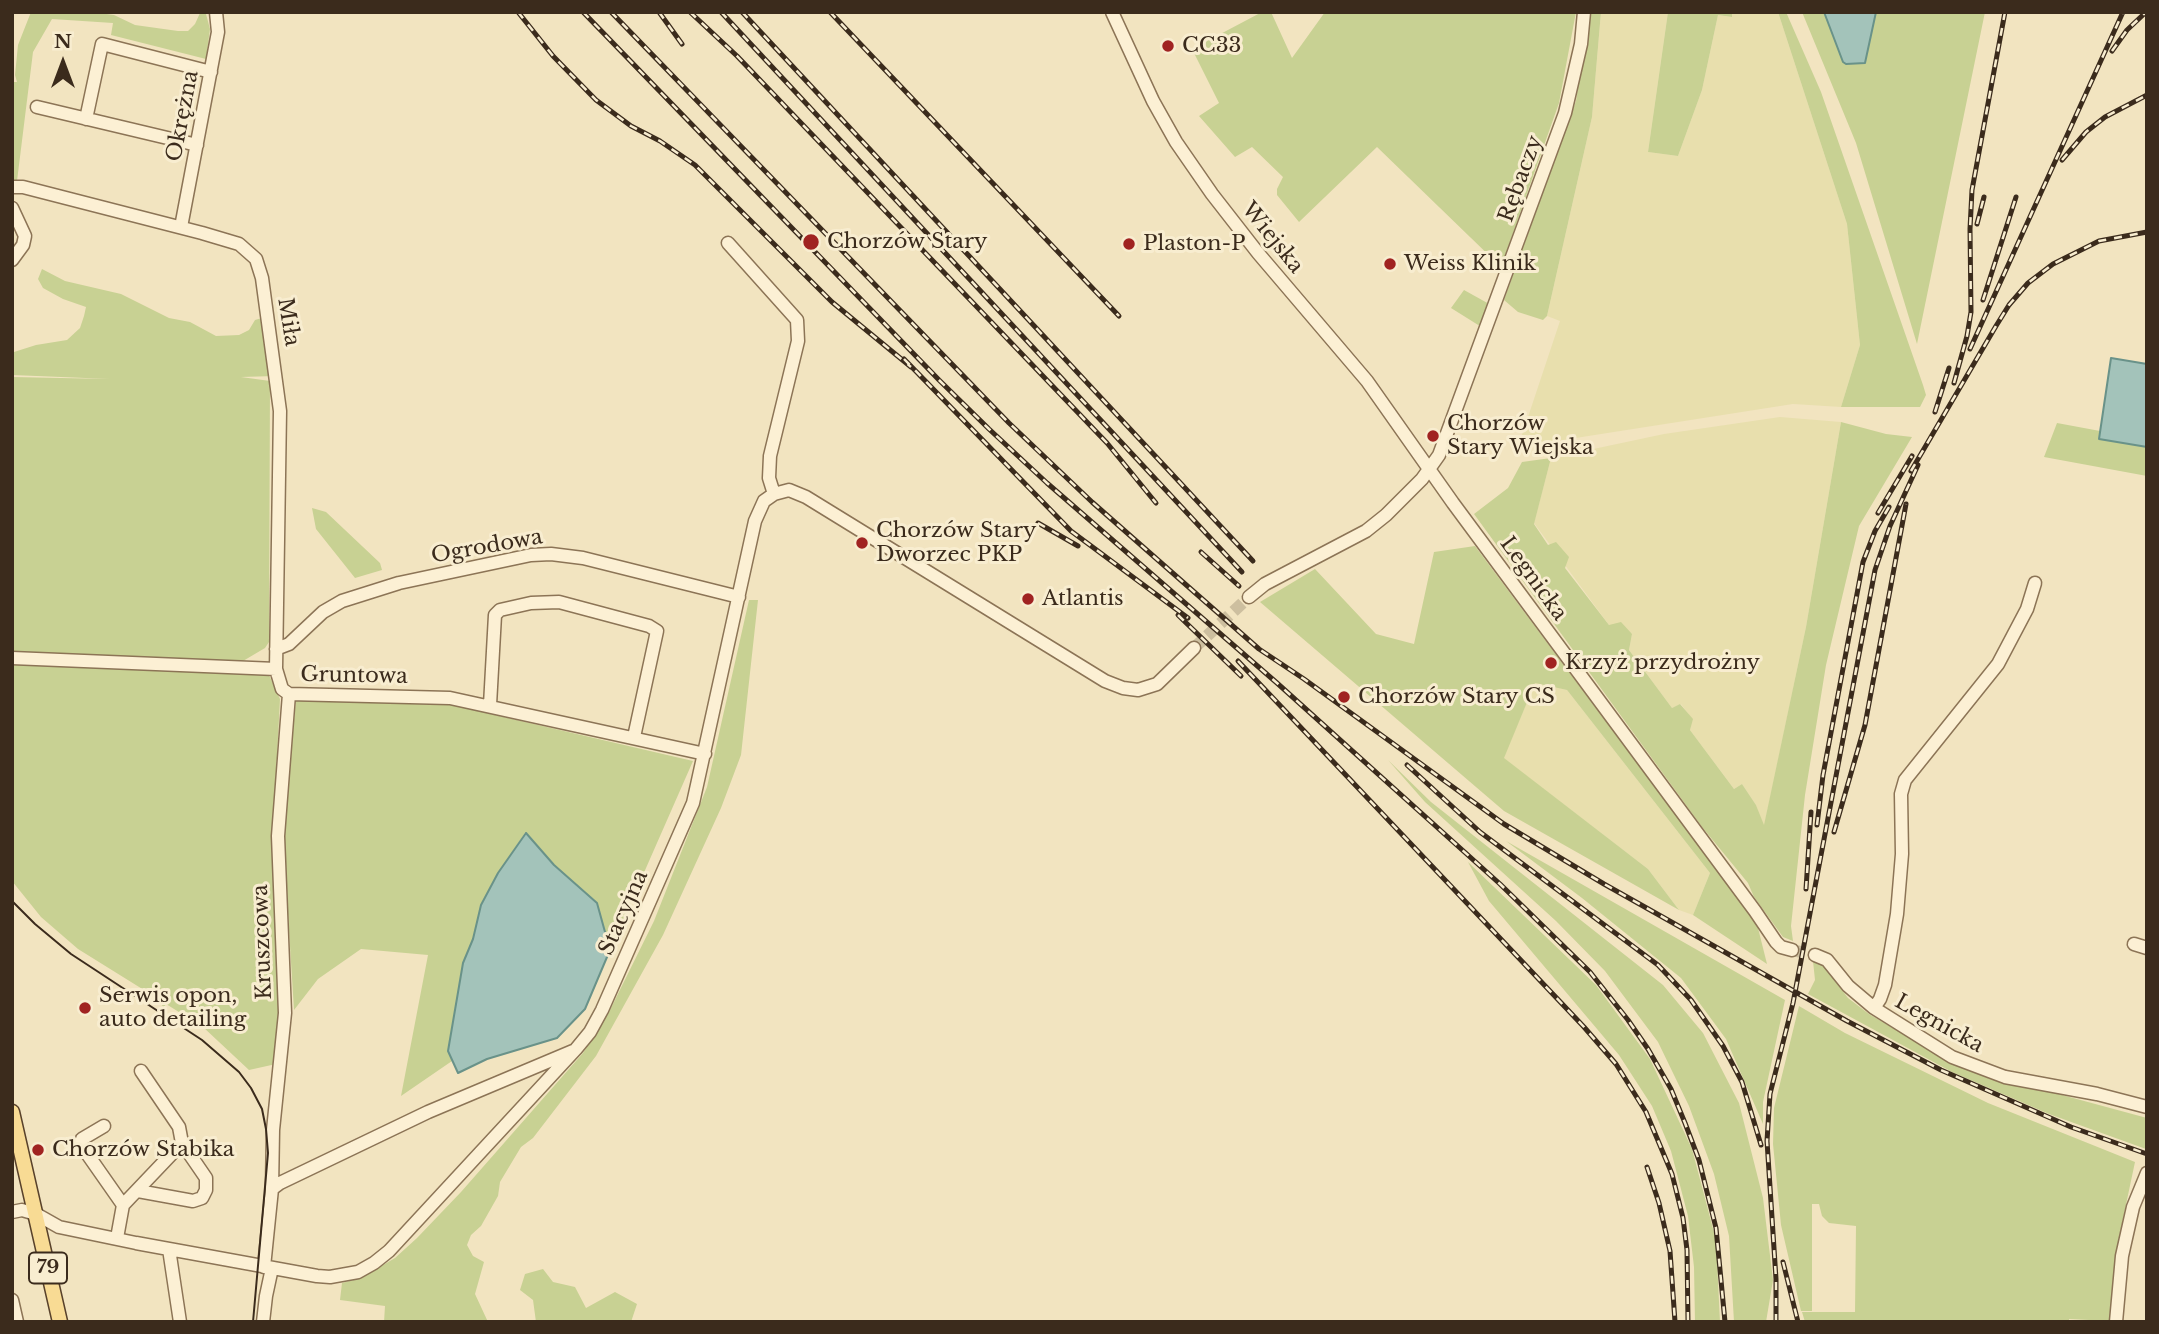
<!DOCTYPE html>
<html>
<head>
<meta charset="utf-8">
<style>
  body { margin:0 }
  #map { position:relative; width:2159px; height:1334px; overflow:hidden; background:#f2e4c0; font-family:"Libre Baskerville",serif }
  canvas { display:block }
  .frame { position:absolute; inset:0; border:14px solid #3b2b1c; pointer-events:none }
  .north { position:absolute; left:28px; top:28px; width:70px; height:70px; -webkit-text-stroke:5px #f8edd0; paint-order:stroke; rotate:0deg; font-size:19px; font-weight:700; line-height:28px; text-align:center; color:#3b2b1c }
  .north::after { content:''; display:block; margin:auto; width:24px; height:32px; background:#3b2b1c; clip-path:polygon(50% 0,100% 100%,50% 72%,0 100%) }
</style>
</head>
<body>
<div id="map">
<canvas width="2159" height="1334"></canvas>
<div class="frame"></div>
<div class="north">N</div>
</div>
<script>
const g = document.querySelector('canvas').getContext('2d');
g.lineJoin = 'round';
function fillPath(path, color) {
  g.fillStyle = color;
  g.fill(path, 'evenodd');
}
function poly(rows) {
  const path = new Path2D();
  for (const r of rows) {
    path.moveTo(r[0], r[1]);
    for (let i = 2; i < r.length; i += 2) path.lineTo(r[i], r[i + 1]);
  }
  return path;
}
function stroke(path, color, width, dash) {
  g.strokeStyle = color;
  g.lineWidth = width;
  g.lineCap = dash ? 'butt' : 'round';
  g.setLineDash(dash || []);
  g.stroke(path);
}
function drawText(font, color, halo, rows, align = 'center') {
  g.font = font + ' "Libre Baskerville",serif';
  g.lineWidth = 6;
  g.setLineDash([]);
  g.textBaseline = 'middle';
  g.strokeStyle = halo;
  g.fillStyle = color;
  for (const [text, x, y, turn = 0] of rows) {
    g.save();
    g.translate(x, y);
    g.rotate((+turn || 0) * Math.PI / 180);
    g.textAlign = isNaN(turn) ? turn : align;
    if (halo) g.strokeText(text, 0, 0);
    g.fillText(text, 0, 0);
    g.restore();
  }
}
const farmland = poly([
  [1601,12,1668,12,1648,152,1678,156,1702,90,1718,15,1731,17,1732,12,1778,12,1847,224,1860,345,1841,407,1793,404,1518,447,1560,321,1547,316,1592,117],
  [1780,417,1841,422,1806,627,1764,827,1756,805,1742,784,1734,789,1690,730,1692,719,1681,704,1672,708,1629,650,1632,634,1609,625,1534,523,1551,458,1664,434],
  [1535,683,1567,690,1710,873,1693,915,1679,910,1648,869,1503,758]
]);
const green = poly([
  [31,12,92,12,114,15,135,25,178,31,188,31,195,24,200,13,206,14,210,29,206,59,111,35,113,23,52,19,33,52,17,181,12,179,12,82,17,82,15,75,18,45],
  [1262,12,1271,12,1292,58,1325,12,1576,12,1559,103,1501,267,1377,147,1299,222,1277,195,1277,189,1283,177,1252,147,1235,157,1199,116,1219,103,1192,49],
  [1589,12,1601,12,1592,117,1547,316,1543,320,1518,312,1504,300,1576,101],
  [1668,12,1732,12,1732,17,1718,15,1702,90,1678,156,1648,152],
  [1778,12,1786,12,1821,92,1923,385,1926,395,1920,407,1841,407,1860,345,1847,224],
  [1802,12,1824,12,1843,62,1862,64,1866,60,1876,12,1985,12,1917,344,1856,143],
  [42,269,65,281,121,294,169,318,190,322,216,336,239,335,249,330,255,320,262,318,275,376,241,377,270,381,269,642,265,648,243,661,181,661,12,652,12,377,110,379,12,375,14,352,36,345,67,340,80,328,84,316,86,307,63,299,43,288,38,279],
  [1464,290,1491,305,1483,328,1451,308],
  [1841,422,1886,434,1912,437,1859,526,1826,665,1805,795,1791,926,1793,941,1783,937,1754,897,1748,883,1702,827,1474,514,1508,488,1522,462,1551,458,1534,524,1548,545,1556,542,1569,557,1565,568,1609,625,1621,622,1632,634,1629,650,1672,708,1680,704,1693,719,1690,730,1734,789,1742,784,1756,805,1764,825,1806,627],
  [2057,423,2100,431,2099,439,2147,447,2147,476,2044,457],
  [312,508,326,512,380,563,382,570,355,578,316,529],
  [1475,546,1757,924,1767,964,1693,915,1710,873,1567,690,1535,683,1504,758,1648,869,1679,910,1504,811,1260,602,1315,569,1376,634,1414,644,1434,552],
  [749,600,758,600,741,755,721,808,663,935,596,1056,533,1138,521,1147,500,1182,498,1196,481,1226,471,1235,467,1245,473,1256,484,1262,475,1294,488,1322,384,1322,385,1306,340,1300,342,1283,361,1278,395,1258,417,1238,461,1192,583,1053,609,1012,654,921,707,787],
  [12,661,268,673,280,699,274,815,283,953,276,1064,249,1070,203,1027,166,1004,164,1007,159,1003,160,1000,78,949,41,917,12,881],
  [296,700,452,705,693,761,610,950,597,903,554,865,525,833,498,873,481,905,473,939,463,963,448,1051,452,1061,401,1096,428,955,361,949,318,979,294,1010,283,834],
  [1388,760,1431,802,1663,985,1703,1033,1739,1103,1763,1198,1773,1280,1766,1322,1734,1322,1729,1236,1714,1174,1689,1106,1658,1042,1605,971,1556,921,1425,802],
  [1506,841,1785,1000,1763,1102,1763,1124,1726,1039,1681,978,1582,898],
  [1468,862,1596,985,1650,1059,1692,1149,1716,1240,1720,1322,1695,1322,1694,1267,1688,1216,1671,1151,1652,1106,1619,1055,1489,901],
  [1813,961,1824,966,1848,998,1869,1014,1952,1063,1990,1079,2051,1092,2147,1118,2146,1149,2049,1114,1952,1072,1808,994,1815,980],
  [1799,1006,1845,1033,1988,1103,2135,1162,2117,1247,2109,1321,2069,1319,2069,1322,1805,1322,1802,1312,1855,1312,1856,1226,1829,1223,1822,1216,1819,1204,1812,1204,1812,1311,1801,1311,1781,1225,1773,1144,1774,1108],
  [543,1269,553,1282,575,1287,586,1308,615,1292,637,1304,631,1322,536,1322,533,1300,520,1290,525,1274]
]);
const water = poly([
  [1824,12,1876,12,1865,63,1846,64,1843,62,1824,12],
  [2111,358,2147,364,2147,447,2099,439,2111,358],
  [526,833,554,865,597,903,610,950,585,1009,557,1038,487,1059,458,1073,448,1051,463,963,473,939,481,905,498,873,526,833]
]);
const minorTunnel = poly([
  [1194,648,1249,597],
  [1792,950,1815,955]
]);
const minor = poly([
  [1112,12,1153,101,1176,142,1212,194,1258,253,1367,381,1453,503,1755,911,1776,942,1781,947,1792,950],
  [37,107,197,145],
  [86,119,102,44,211,72],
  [12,187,23,187,202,233,239,244,256,259,262,278,280,411,276,669,282,689,289,694,450,698,705,754],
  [12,208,25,236,23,245,12,260],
  [181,227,218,32,216,12],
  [728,243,797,320,798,341,770,456,769,478,774,494],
  [1249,597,1265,584,1366,531,1386,515,1422,479,1439,455,1565,113,1581,44,1584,12],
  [276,649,289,644,323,612,342,601,399,583,531,555,551,554,583,558,739,597],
  [12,658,276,669],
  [490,705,495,615,500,610,531,603,559,602,649,626,657,631,634,737],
  [2134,944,2147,948],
  [1815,955,1827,960,1848,986,1874,1008,1952,1057,2005,1077,2097,1094,2147,1107],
  [1874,1008,1880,999,1885,985,1897,914,1902,854,1901,794,1905,780,1998,664,2027,609,2035,583],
  [104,1126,82,1139,81,1145,123,1205],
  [272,1189,273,1130,285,1013,278,836,289,694],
  [138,1191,193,1201,202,1198,206,1190,206,1178,182,1143],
  [12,1212,22,1210,36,1214,59,1227,136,1243,317,1276,330,1277,358,1272,374,1263,389,1251,576,1049,590,1032,602,1010,693,803,755,521,764,501,774,494,789,490,806,497,1105,681,1123,688,1138,690,1157,684,1194,648],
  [117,1238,123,1205,182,1143,179,1127,141,1071],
  [169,1249,180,1322],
  [264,1267,272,1189,280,1183,428,1112,573,1051],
  [12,1300,17,1322],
  [263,1322,266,1296,272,1268],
  [2116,1322,2122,1256,2133,1207,2147,1173]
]);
const major = poly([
  [12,1112,60,1322]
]);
const tram = poly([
  [12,901,35,924,71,954,202,1040,239,1072,251,1088,262,1109,266,1129,268,1153,253,1322]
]);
const rail = poly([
  [518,12,553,56,596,100,631,126,660,141,695,165,832,302,911,367],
  [583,12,939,380,989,429,1047,483,1277,683,1500,884,1590,972,1628,1020,1648,1049,1671,1089,1685,1123,1699,1160,1716,1228,1725,1322],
  [611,12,1009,423,1092,502,1259,649,1304,679,1504,824,1604,884,1847,1021,1941,1070,2071,1127,2147,1154],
  [659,12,682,44],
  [690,12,737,56,1107,443,1156,503],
  [721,12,1242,572],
  [742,12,1253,561],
  [830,12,1119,316],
  [2112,51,2127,30,2146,12],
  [2062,160,2086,132,2105,117,2147,95],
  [1977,224,1984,197],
  [1983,300,2016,197],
  [1970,349,2123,12],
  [904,359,1071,531,1188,618],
  [1954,383,1967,336,1971,312,1970,229,1972,190,2005,12],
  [1935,412,1949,368],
  [1911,471,1996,326,2009,305,2028,283,2053,264,2099,241,2147,232],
  [1878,513,1912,456],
  [1038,523,1078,546],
  [1201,552,1239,586],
  [1178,615,1241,676],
  [1238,661,1584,1027,1616,1064,1646,1112,1672,1174,1683,1218,1687,1250,1688,1322],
  [1407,765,1480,832,1658,965,1691,1000,1723,1046,1742,1082,1761,1145],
  [1817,825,1823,775,1863,562,1875,531,1889,507],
  [1834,832,1865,725,1906,504],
  [1806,889,1811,812],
  [1647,1167,1659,1203,1670,1251,1675,1322],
  [1783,1262,1798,1322],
  [1776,1322,1776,1279,1767,1141,1770,1094,1793,1003,1875,570,1890,526,1918,465]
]);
const markers = [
  [1168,46,7,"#a02321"],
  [811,242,9,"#a02321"],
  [1129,244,7,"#a02321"],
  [1390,264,7,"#a02321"],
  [1433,436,7,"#a02321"],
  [862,543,7,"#a02321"],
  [1028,599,7,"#a02321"],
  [1551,663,7,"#a02321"],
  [1344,697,7,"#a02321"],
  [85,1008,7,"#a02321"],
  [38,1150,7,"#a02321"]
];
const shields = [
  [48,1268,38]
];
const shieldNames = [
  ["79",48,1268]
];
const poiNames = [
  ["CC33",1182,46],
  ["Chorzów Stary",827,242],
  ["Plaston-P",1143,244],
  ["Weiss Klinik",1404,264],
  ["Chorzów",1447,424],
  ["Stary Wiejska",1447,448],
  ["Chorzów Stary",876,531],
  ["Dworzec PKP",876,555],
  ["Atlantis",1042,599],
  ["Krzyż przydrożny",1565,663],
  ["Chorzów Stary CS",1358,697],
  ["Serwis opon,",99,996],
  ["auto detailing",99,1020],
  ["Chorzów Stabika",52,1150]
];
const streetNames = [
  ["Okrężna",183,116,-79],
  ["Rębaczy",1521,179,-70],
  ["Wiejska",1272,238,51],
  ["Miła",288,322,81],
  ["Ogrodowa",487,547,-10],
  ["Legnicka",1533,579,54],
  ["Gruntowa",354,676,1],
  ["Stacyjna",624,913,-66],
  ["Kruszcowa",263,942,-92],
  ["Legnicka",1939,1024,29]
];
fillPath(farmland, '#e8dfad');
fillPath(green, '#c8d193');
fillPath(water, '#a3c3ba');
stroke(water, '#699289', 2);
stroke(minorTunnel, '#cdbf9f', 12, [12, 6]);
stroke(minor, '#8c7456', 15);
stroke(major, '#59422b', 17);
stroke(minor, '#fcf0d4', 12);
stroke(major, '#f8db94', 14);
stroke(tram, '#3b2b1c', 2);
stroke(rail, '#3b2b1c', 5);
stroke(rail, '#f8edd0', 2.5, [8]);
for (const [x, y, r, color] of markers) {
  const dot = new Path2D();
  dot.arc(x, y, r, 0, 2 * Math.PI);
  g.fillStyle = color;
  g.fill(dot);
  stroke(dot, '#f8edd0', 2.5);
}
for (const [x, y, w] of shields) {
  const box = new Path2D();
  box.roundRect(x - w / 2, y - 15.5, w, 31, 5);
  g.fillStyle = '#f8edd0';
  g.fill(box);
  stroke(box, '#3b2b1c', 2);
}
drawText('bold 19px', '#3b2b1c', null, shieldNames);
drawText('21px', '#3b2b1c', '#f8edd0', poiNames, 'left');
drawText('21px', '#3b2b1c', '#f8edd0', streetNames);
</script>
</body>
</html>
